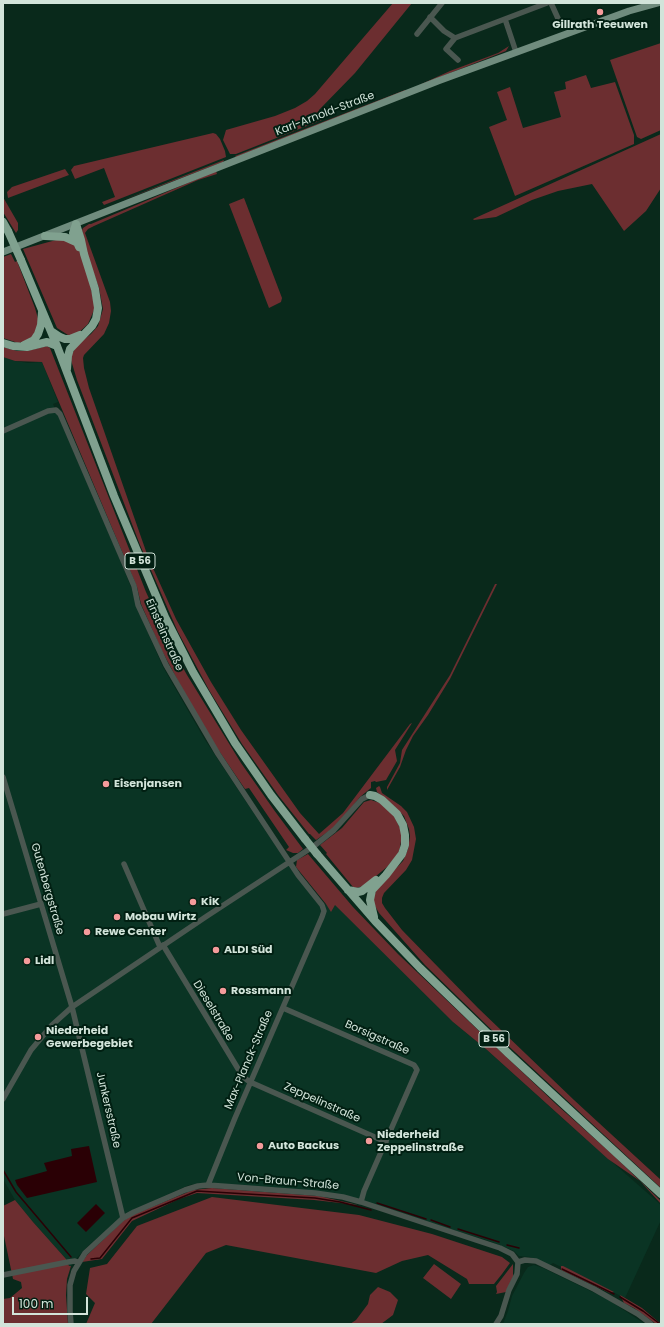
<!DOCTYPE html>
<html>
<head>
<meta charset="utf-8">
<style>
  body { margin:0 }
  #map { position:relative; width:664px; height:1327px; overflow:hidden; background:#09291b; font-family:Poppins,sans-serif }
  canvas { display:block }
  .frame { position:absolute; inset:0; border:4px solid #d2e4da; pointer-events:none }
  .scale { position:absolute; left:12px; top:1297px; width:76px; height:18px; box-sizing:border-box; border:2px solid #d2e4da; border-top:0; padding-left:5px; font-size:12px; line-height:14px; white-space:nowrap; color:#d2e4da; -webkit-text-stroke:3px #011f12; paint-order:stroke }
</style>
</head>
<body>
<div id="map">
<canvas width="664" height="1327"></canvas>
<div class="frame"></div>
<div class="scale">100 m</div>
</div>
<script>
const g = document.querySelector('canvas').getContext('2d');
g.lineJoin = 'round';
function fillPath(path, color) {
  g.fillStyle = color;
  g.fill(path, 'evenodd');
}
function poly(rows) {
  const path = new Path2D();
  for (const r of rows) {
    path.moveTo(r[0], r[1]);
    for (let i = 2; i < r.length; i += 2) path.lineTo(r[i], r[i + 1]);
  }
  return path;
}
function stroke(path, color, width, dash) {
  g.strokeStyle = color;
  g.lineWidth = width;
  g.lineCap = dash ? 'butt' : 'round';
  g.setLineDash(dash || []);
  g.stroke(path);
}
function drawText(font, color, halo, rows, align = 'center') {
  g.font = font + ' Poppins,sans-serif';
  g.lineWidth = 4;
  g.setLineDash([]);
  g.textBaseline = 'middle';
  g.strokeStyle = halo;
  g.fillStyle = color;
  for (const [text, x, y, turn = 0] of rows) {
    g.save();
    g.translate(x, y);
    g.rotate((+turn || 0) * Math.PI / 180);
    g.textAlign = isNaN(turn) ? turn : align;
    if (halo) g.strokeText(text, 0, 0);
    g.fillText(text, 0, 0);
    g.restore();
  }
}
const built = poly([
  [3,357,15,361,28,363,42,362,58,402,53,404,115,547,131,587,137,608,163,667,205,740,293,872,320,906,326,904,335,904,453,1022,486,1049,561,1117,661,1205,661,1220,625,1298,553,1263,550,1265,530,1257,519,1256,514,1251,489,1241,340,1195,200,1183,189,1185,126,1213,87,1247,76,1259,71,1266,69,1266,66,1259,33,1222,15,1200,3,1179],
  [534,1265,543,1268,607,1299,645,1324,503,1324,508,1311,512,1296,524,1273,528,1267]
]);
const green = poly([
  [393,3,412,3,355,73,319,110,322,120,236,154,230,154,223,140,226,130,275,116,295,108,307,101,315,94],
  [661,43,661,130,641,139,637,137,610,60],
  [509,46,506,51,417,86,450,71,498,53],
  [586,75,591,88,615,82,634,135,634,144,515,196,489,127,507,120,497,92,510,87,523,128,561,117,554,92,566,89,565,82],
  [405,90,405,91,236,157,235,156],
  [213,133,216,134,220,139,225,151,226,157,104,205,102,202,115,197,104,168,75,179,71,170,74,166],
  [661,134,661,188,646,211,624,231,592,184,558,191,532,200,496,217,474,220,473,219],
  [224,160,223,162,121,201,196,171],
  [65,169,69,175,8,198,7,192,12,187],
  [216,171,217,174,198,180,94,226,88,229,85,233,110,302,111,311,109,323,104,334,84,355,83,358,84,368,89,388,148,557,176,619,211,682,241,730,300,813,319,834,343,813,410,724,412,723,395,750,397,761,386,780,376,782,375,781,371,782,371,788,360,797,352,807,332,829,316,840,310,834,309,834,278,795,242,744,209,690,178,632,140,545,77,380,71,360,72,354,77,345,91,334,98,326,103,309,99,288,87,255,82,230,83,228,89,224,91,224,122,211],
  [3,197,18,223,18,230,16,233,3,212],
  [244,198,282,298,281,302,269,308,229,204],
  [56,240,70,240,80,251,90,284,94,303,94,310,88,324,76,335,68,335,57,328,23,249],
  [11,254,15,262,17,261,35,308,39,322,33,337,24,342,18,343,3,338,3,257],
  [47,346,50,348,146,592,172,648,187,675,241,763,274,810,303,849,298,853,293,853,286,850,289,847,249,788,245,789,215,745,185,694,161,649,141,604,137,587,42,362,15,361,3,357,3,347,17,351,27,351],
  [495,584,497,584,450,679,428,715,413,736,406,750,400,767,387,790,387,787,400,763,402,750,450,675],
  [379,786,380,787,382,793,401,806,407,812,414,827,416,839,412,860,406,870,384,893,382,898,382,903,385,908,402,930,478,1008,574,1100,661,1180,661,1188,501,1039,425,965,379,913,375,906,373,899,377,888,403,861,408,849,410,836,409,829,404,816,394,806,377,792,376,788],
  [371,800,380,803,394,816,400,828,402,834,400,848,398,854,387,867,364,886,356,888,353,887,326,854,327,853,320,845,342,828,364,802],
  [308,854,353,907,398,954,557,1105,613,1155,661,1201,661,1204,640,1181,608,1159,486,1049,453,1022,335,905,331,912,326,904,296,867,297,860],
  [212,1188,319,1196,358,1205,314,1200,197,1193,179,1199,132,1221,102,1259,82,1262,87,1255,123,1221,132,1215,193,1190],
  [212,1197,359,1215,432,1234,502,1257,510,1263,502,1274,494,1284,469,1284,467,1279,428,1255,402,1261,376,1273,226,1245,206,1253,151,1324,86,1324,95,1303,86,1294,90,1268,107,1264,137,1226],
  [15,1200,33,1222,66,1259,69,1266,71,1266,67,1279,66,1295,68,1324,3,1324,3,1299,10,1298,22,1288,21,1282,13,1279,4,1236,3,1236,3,1206],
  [434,1264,461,1284,451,1299,423,1278],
  [513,1264,513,1277,506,1292,496,1294,497,1292,496,1286],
  [561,1266,563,1266,614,1292,610,1293,561,1270],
  [378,1287,390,1292,398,1300,393,1315,381,1324,350,1324,356,1320,368,1304,370,1295],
  [620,1295,642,1308,661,1324,656,1324,634,1308,624,1303]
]);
const water = poly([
  [89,1146,97,1182,27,1198,17,1185,15,1180,47,1171,44,1163,72,1156,71,1149],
  [96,1204,105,1213,86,1232,77,1223]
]);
const stream = poly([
  [3,1170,16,1192,71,1257],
  [377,1203,426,1219],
  [431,1220,450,1227],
  [458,1229,499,1242],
  [507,1245,519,1248],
  [91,1259,100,1258,132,1218,197,1191,315,1198,340,1202,371,1210],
  [562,1269,614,1294],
  [620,1297,643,1311,660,1324]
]);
const minor = poly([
  [551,3,561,25],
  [430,17,444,31,455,38,547,3],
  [505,19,516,52],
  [417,34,442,3],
  [455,38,446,49,458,60],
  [3,431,48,411,56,410,60,414,134,586,138,605,166,665,218,754,298,875,322,905,324,911,322,917,235,1118,208,1185],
  [3,777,72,1007,123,1218],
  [124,864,160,947],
  [3,914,41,904],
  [163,945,243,1077,250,1082,386,1142],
  [283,1008,414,1065,416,1068,417,1070,364,1191,361,1202],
  [3,1099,31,1050,52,1025,72,1007,207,916,314,846,334,830,362,799,370,795],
  [3,1275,68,1262,75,1261,78,1262],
  [71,1324,70,1311,70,1285,74,1271,85,1253,123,1218,134,1212,185,1190,198,1186,208,1185,315,1193,343,1197,361,1202,500,1248,512,1254,518,1262,525,1260,536,1261,594,1289,638,1314,651,1324],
  [496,1324,501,1316,509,1290,517,1274,518,1262]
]);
const major = poly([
  [3,252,438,81,629,11,658,3]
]);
const highway = poly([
  [3,222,8,231],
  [76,224,73,233,79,247],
  [45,236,65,237,76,242],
  [21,260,57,346,114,496,165,617,193,672,235,743,271,795,305,839],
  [51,331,60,337,65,339,70,339,80,335],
  [3,343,13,346,27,347,47,342,57,346],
  [24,345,34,340,38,334,41,325,42,312],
  [67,369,68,356,70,349,92,326,96,319,98,308,95,289,84,254,81,240,76,224],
  [370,795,375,796,382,800,397,814,403,825,405,835,405,845,402,854,386,875,372,890,370,900,374,917],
  [317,854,375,921,420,968,509,1054,661,1194],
  [348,890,358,892,362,891,376,880]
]);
const highwayBridge = poly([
  [8,231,21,260],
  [305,839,317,854]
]);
const markers = [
  [600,12,4,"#f59b9b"],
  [106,784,4,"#f59b9b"],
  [193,902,4,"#f59b9b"],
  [117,917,4,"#f59b9b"],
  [87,932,4,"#f59b9b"],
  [216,950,4,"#f59b9b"],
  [27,961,4,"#f59b9b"],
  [223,991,4,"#f59b9b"],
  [38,1037,4,"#f59b9b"],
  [369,1141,4,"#f59b9b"],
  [260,1146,4,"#f59b9b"]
];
const shields = [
  [140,561,30],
  [494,1039,30]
];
const shieldNames = [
  ["B 56",140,561],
  ["B 56",494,1039]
];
const poiNames = [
  ["Gillrath Teeuwen",600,25,"center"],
  ["Eisenjansen",114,784],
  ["KiK",201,902],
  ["Mobau Wirtz",125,917],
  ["Rewe Center",95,932],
  ["ALDI Süd",224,950],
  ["Lidl",35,961],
  ["Rossmann",231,991],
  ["Niederheid",46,1031],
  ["Gewerbegebiet",46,1044],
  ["Niederheid",377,1135],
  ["Zeppelinstraße",377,1148],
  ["Auto Backus",268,1146]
];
const streetNames = [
  ["Karl-Arnold-Straße",325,114,-21],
  ["Einsteinstraße",164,635,66],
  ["Gutenbergstraße",47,889,74],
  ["Dieselstraße",213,1011,59],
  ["Borsigstraße",377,1038,24],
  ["Max-Planck-Straße",249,1060,-67],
  ["Zeppelinstraße",322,1103,24],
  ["Junkersstraße",108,1110,77],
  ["Von-Braun-Straße",288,1182,5]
];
fillPath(built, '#0a3424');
fillPath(green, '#6c2e30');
fillPath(water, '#2a0005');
stroke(stream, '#2a0005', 1.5);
stroke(minor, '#4a5750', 5.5);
stroke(major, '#708c7e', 7);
stroke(highway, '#80a18f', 8);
stroke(highwayBridge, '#80a18f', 8);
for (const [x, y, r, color] of markers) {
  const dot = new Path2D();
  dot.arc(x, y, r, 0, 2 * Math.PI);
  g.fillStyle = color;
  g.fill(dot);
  stroke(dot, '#011f12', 1.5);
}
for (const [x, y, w] of shields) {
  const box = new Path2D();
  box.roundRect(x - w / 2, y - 8, w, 16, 3);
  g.fillStyle = '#011f12';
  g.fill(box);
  stroke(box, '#d2e4da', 1);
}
drawText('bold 10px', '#d2e4da', null, shieldNames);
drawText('bold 11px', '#d2e4da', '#011f12', poiNames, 'left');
drawText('11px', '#d2e4da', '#011f12', streetNames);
</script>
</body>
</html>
